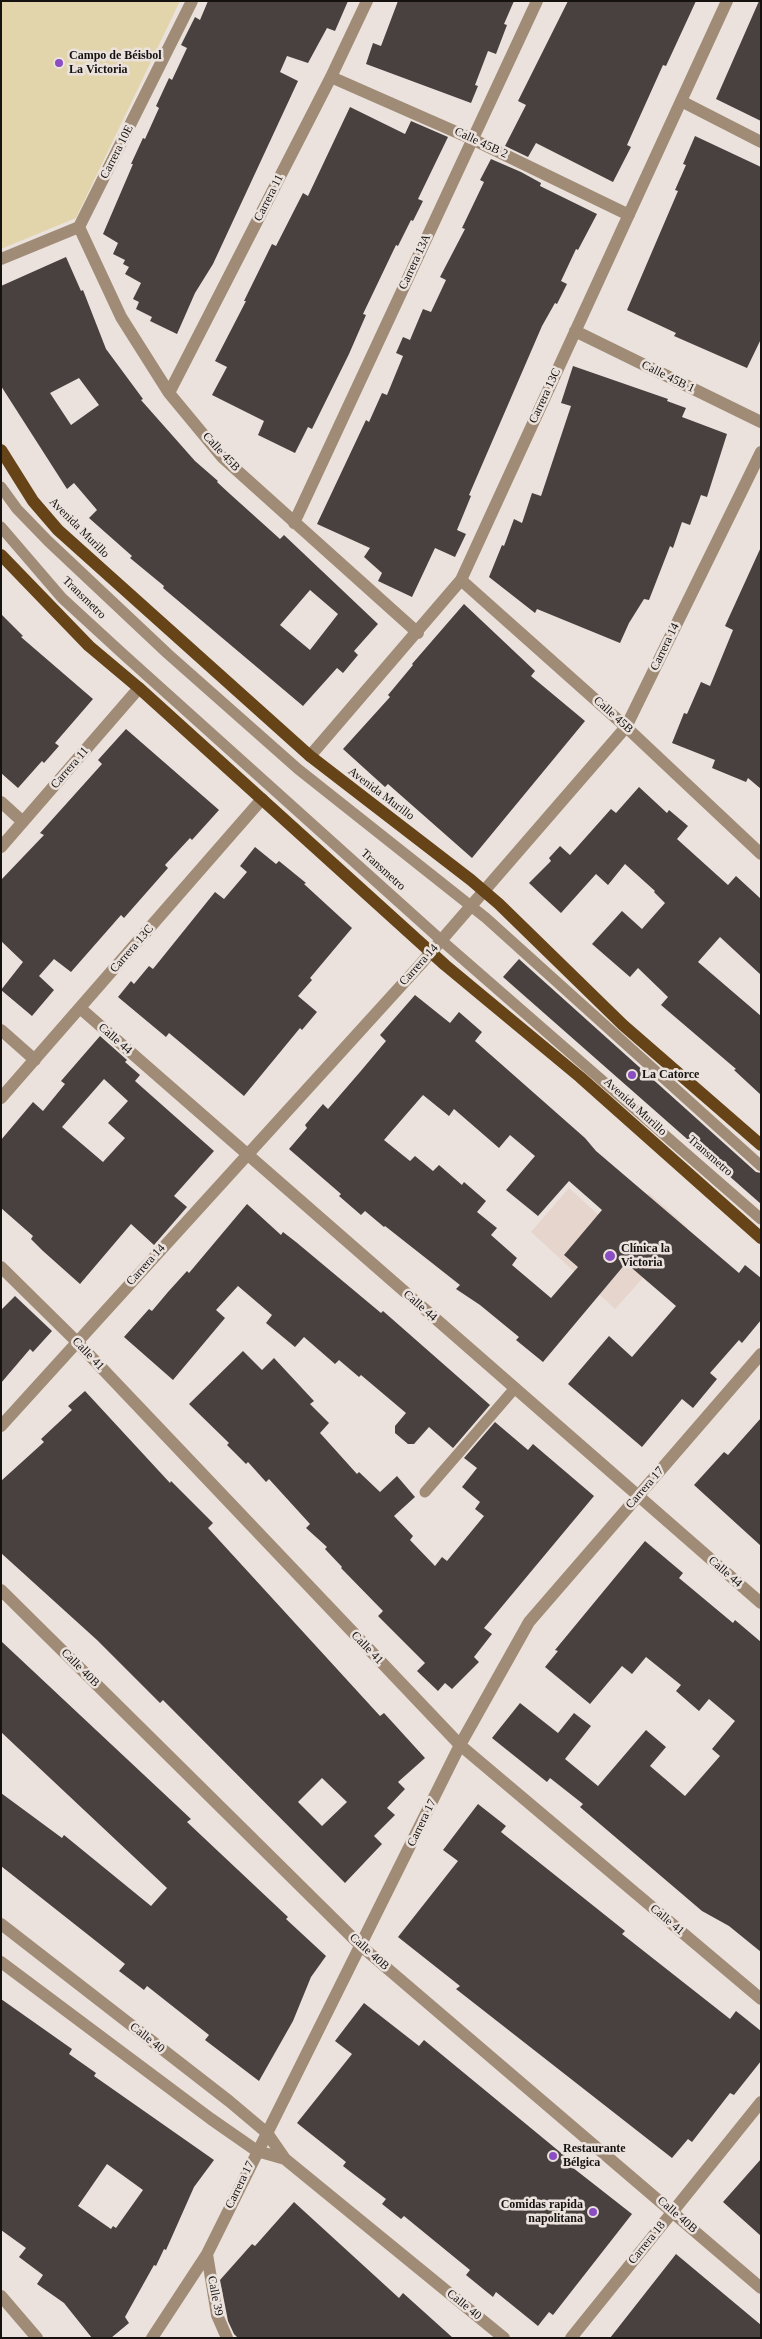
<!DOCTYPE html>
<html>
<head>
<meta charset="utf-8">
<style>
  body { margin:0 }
  #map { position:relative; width:762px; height:2339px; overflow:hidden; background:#ebe2dd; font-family:"Times New Roman",serif }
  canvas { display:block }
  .frame { position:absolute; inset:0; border:2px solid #151210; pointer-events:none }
</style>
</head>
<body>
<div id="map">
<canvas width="762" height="2339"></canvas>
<div class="frame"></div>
</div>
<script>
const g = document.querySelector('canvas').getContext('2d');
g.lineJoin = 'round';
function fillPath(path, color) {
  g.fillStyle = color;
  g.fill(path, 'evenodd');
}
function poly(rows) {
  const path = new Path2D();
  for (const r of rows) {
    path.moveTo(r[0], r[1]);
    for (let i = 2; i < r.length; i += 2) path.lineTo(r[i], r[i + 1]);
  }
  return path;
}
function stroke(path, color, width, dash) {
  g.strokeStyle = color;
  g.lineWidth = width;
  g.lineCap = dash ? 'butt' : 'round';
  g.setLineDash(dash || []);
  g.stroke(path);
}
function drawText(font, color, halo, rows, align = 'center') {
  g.font = font + ' "Times New Roman",serif';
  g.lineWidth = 5;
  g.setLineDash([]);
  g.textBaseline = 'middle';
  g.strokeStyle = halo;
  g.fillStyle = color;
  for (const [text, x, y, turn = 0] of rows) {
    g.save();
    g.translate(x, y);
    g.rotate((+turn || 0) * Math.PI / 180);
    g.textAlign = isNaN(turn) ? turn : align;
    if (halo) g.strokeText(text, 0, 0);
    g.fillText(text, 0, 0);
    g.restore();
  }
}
const built = poly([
  [569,1188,615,1230,649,1193,688,1228,615,1309,531,1232]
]);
const green = poly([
  [1,1,180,1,76,218,1,249]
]);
const building = poly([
  [208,1,348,1,335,31,327,28,308,63,287,56,280,72,298,81,213,264,195,293,177,334,150,321,152,317,136,309,139,302,133,299,141,283,125,274,129,267,123,264,125,260,113,254,118,243,103,234,133,164,131,164,143,138,145,139,159,108,156,106,169,78,172,80,187,48,181,45,195,17,200,20],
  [398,1,514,1,504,24,507,25,496,54,488,51,475,85,478,86,471,103,366,64,373,43,381,46],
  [568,1,696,1,666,66,663,65,627,145,631,147,613,182,536,143,528,157,505,146,526,105,518,101],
  [759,1,761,1,761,121,716,99],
  [350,107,405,134,411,121,448,137,418,199,423,201,413,221,411,220,398,246,396,245,363,314,366,315,349,354,312,429,308,427,295,453,258,435,264,421,212,395,227,367,215,361,246,301,244,301,272,244,276,246,303,193,308,196],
  [695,136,761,167,761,339,747,368,674,336,676,333,627,310,678,191,675,190,686,165,683,164],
  [491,159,521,172,541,183,540,186,597,214,578,250,576,249,561,281,567,284,557,304,555,303,542,326,469,495,471,496,457,530,466,534,455,557,435,548,412,597,378,581,382,573,364,557,370,548,317,524,366,420,369,422,382,393,387,395,403,356,396,353,403,337,410,340,423,309,431,312,446,280,440,277,465,229,462,228,484,182,480,180],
  [66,257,81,291,83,290,106,349,143,399,141,400,195,461,218,481,217,482,230,494,280,539,284,535,378,624,354,651,358,655,343,673,337,668,303,706,163,588,164,586,130,558,132,556,89,518,97,510,74,483,67,489,1,386,1,286],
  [79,378,99,405,71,425,50,393],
  [310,590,338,614,310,650,280,625],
  [573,366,668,399,667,401,686,408,682,417,727,434,707,497,701,495,690,525,682,522,673,548,670,546,649,600,644,599,629,623,620,643,537,609,535,613,489,577,502,545,504,546,514,519,522,523,532,493,541,496,571,406,561,403],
  [761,547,761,789,748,778,746,782,712,768,715,760,672,743,684,713,687,714,701,682,710,686,733,630,725,626],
  [464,604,535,671,531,676,585,721,472,858,388,784,385,787,343,749,390,697,388,695,413,665,412,664],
  [1,614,23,636,21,637,93,699,55,743,59,746,44,763,42,761,18,788,1,773],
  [126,729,219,810,192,840,190,838,165,865,168,868,124,918,121,915,71,972,54,959,39,976,54,990,32,1016,1,990,23,962,1,941,1,880,44,835,40,833,102,764,98,760],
  [639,787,667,813,669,810,688,826,677,839,728,885,736,876,761,899,761,975,720,937,698,962,761,1016,761,1095,734,1070,736,1069,661,1005,668,997,638,968,630,977,592,944,622,911,642,929,665,903,654,892,655,891,625,864,608,885,596,874,561,913,529,883,551,861,549,858,560,846,570,855,611,809,616,813],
  [255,847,276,864,279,861,306,883,304,884,352,928,310,978,312,980,298,996,317,1012,302,1030,300,1028,244,1096,169,1033,166,1037,118,997,131,981,134,984,149,966,153,969,215,892,224,899,247,872,240,866],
  [519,959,756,1172,761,1173,761,1204,503,977],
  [415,995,450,1023,459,1012,482,1032,475,1041,585,1138,596,1151,739,1273,745,1265,761,1278,761,1320,742,1343,739,1340,710,1373,717,1379,693,1408,682,1399,642,1447,568,1384,609,1336,632,1357,676,1306,626,1263,543,1362,516,1340,519,1337,480,1305,456,1289,460,1285,385,1226,384,1227,365,1211,361,1215,339,1196,341,1194,289,1149,307,1128,305,1125,323,1104,328,1109,360,1072,386,1041,380,1035],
  [423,1095,449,1116,454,1109,499,1148,510,1135,535,1156,506,1190,538,1216,569,1181,602,1210,564,1255,578,1267,551,1298,512,1265,517,1258,491,1235,497,1228,477,1212,486,1201,464,1182,462,1185,439,1165,433,1171,415,1156,410,1161,384,1140],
  [100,1036,127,1060,125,1062,140,1075,135,1081,214,1151,174,1196,187,1207,154,1245,131,1224,80,1284,43,1251,31,1239,33,1236,1,1208,1,1140,33,1102,43,1111,65,1084,61,1081],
  [104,1079,128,1101,108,1123,125,1138,103,1162,62,1127],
  [247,1204,281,1235,283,1232,296,1242,381,1313,383,1311,490,1405,453,1448,429,1427,414,1444,408,1444,395,1433,395,1426,406,1413,361,1375,359,1377,339,1360,335,1364,304,1337,295,1347,266,1323,272,1315,238,1286,216,1310,225,1318,173,1380,124,1337,149,1309,152,1311,168,1292,187,1271,189,1273],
  [15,1296,52,1331,33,1352,30,1349,1,1383,1,1310],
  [243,1351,262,1370,274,1358,314,1401,310,1404,329,1423,320,1433,357,1474,359,1472,380,1492,397,1476,415,1497,394,1516,413,1536,410,1540,435,1566,442,1557,447,1561,484,1516,475,1509,480,1502,462,1487,477,1468,464,1458,495,1422,528,1450,533,1444,594,1496,484,1628,492,1634,474,1657,479,1662,452,1689,445,1683,438,1691,417,1671,425,1663,378,1616,383,1611,341,1568,342,1567,325,1549,327,1547,306,1528,310,1524,269,1479,266,1482,248,1462,246,1464,227,1445,229,1443,189,1404],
  [85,1391,170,1483,171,1481,213,1523,208,1528,380,1716,384,1713,425,1758,398,1782,405,1789,387,1808,395,1815,374,1836,382,1844,345,1883,163,1700,160,1703,97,1640,1,1553,1,1481,44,1442,41,1439,72,1410,68,1406],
  [322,1778,347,1802,322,1826,298,1802],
  [761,1418,761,1546,694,1485,724,1452,728,1455],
  [645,1541,683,1573,679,1578,733,1623,735,1620,761,1642,761,1952,729,1926,702,1911,580,1807,583,1804,550,1778,547,1782,492,1738,520,1703,558,1733,574,1713,591,1726,565,1759,598,1786,646,1730,666,1747,650,1766,685,1796,720,1756,712,1749,735,1721,709,1699,699,1711,676,1691,681,1685,646,1657,632,1674,622,1666,590,1704,545,1667,558,1651,555,1650],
  [1,1641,191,1819,187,1822,288,1917,286,1919,326,1956,311,1977,293,2021,259,2081,205,2040,209,2035,147,1986,144,1990,119,1971,125,1964,1,1866,1,1793,62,1838,64,1835,151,1906,167,1888,1,1732],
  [478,1804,506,1826,501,1832,625,1931,622,1934,730,2019,736,2011,761,2031,761,2061,734,2095,730,2093,692,2142,688,2139,672,2158,456,1989,460,1986,398,1937,458,1861,443,1850],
  [1,1999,72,2049,69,2054,96,2073,94,2076,214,2160,194,2187,166,2250,164,2249,156,2266,154,2265,125,2317,129,2323,111,2338,92,2338,64,2303,37,2284,43,2275,19,2257,26,2248,1,2230],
  [107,2164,143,2190,116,2228,113,2226,111,2229,78,2206],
  [364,2003,419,2046,424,2040,566,2157,563,2160,632,2214,553,2315,549,2312,538,2326,496,2292,493,2297,466,2275,470,2270,404,2216,401,2219,382,2204,386,2199,343,2166,346,2162,297,2123,352,2054,335,2041],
  [761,2159,761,2236,723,2202],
  [294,2202,399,2298,403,2293,453,2338,238,2338,234,2334,228,2321,220,2280,252,2244,255,2246],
  [676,2254,761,2325,761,2338,610,2338]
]);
const service = poly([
  [1,487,17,509,48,541,168,654,298,769,486,918,761,1166],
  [1,527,62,598,123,654,441,940,761,1219],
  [425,1492,515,1388]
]);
const minor = poly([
  [331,77,472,139,629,215],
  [681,101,761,142],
  [79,227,121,317,169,393,222,457,418,633],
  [1,259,79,227,192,1],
  [575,331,761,422],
  [169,393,331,77,367,1],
  [294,523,537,1],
  [461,580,626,727,761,854],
  [310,756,461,580,727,1],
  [1,802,23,822],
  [1,847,139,688],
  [80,1008,761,1603],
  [1,1030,35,1060],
  [1,1098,262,799],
  [1,1267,76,1341,460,1745,761,1999],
  [1,1590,361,1946,761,2288],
  [207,2254,217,2315,227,2338],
  [1,2296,37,2338],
  [152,2338,207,2254,460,1745,529,1622,761,1354],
  [571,2338,761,2102]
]);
const tertiary = poly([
  [1,1426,419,966,626,727,761,452],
  [1,1924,229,2101,267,2133,285,2159,504,2338],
  [1,1962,211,2119,257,2151,285,2159]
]);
const primary = poly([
  [1,450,33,501,58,530,310,756,471,880,499,904,623,1025,761,1145],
  [1,555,89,646,139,688,445,965,580,1077,761,1238]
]);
const markers = [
  [59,63,5,"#8a4dc4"],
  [632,1075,5,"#8a4dc4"],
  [610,1256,6,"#8a4dc4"],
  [553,2156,5,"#8a4dc4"],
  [593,2212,5,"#8a4dc4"]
];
const poiNames = [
  ["Campo de Béisbol",69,56],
  ["La Victoria",69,70],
  ["La Catorce",642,1075],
  ["Clínica la",621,1249],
  ["Victoria",621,1263],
  ["Restaurante",563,2149],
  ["Bélgica",563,2163],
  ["Comidas rapida",583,2205,"right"],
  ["napolitana",583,2219,"right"]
];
const streetNames = [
  ["Calle 45B 2",481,143,25],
  ["Carrera 10E",117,152,-63],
  ["Carrera 11",269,198,-63],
  ["Carrera 13A",415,262,-65],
  ["Calle 45B 1",668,377,26],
  ["Carrera 13C",545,396,-65],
  ["Calle 45B",221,452,47],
  ["Avenida Murillo",79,528,45],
  ["Transmetro",84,598,44],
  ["Carrera 14",665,647,-64],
  ["Calle 45B",613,715,42],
  ["Carrera 11",70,768,-49],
  ["Avenida Murillo",381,794,37],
  ["Transmetro",383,870,42],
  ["Carrera 13C",132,949,-49],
  ["Carrera 14",419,965,-48],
  ["Calle 44",115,1039,41],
  ["Avenida Murillo",635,1107,42],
  ["Transmetro",710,1156,41],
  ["Carrera 14",146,1265,-48],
  ["Calle 44",420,1306,41],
  ["Calle 41",88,1354,46],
  ["Carrera 17",645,1488,-49],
  ["Calle 44",725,1572,41],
  ["Calle 41",367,1648,46],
  ["Calle 40B",80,1668,45],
  ["Carrera 17",422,1823,-64],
  ["Calle 41",667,1920,40],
  ["Calle 40B",369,1952,42],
  ["Calle 40",147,2038,38],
  ["Carrera 17",240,2185,-64],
  ["Calle 40B",677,2215,41],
  ["Carrera 18",647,2243,-51],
  ["Calle 39",215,2296,79],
  ["Calle 40",464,2305,39]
];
fillPath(built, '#e6d5cd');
fillPath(green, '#e3d5ab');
fillPath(building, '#49413f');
stroke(service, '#a08c76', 11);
stroke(minor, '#a08c76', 12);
stroke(tertiary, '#a08c76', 12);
stroke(primary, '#664418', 12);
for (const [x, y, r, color] of markers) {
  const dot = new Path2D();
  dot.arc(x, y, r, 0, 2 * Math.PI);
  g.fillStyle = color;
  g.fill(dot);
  stroke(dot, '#ebe2dd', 2);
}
drawText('bold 12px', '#151210', '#ebe2dd', poiNames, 'left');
drawText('12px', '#151210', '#ebe2dd', streetNames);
</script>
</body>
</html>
